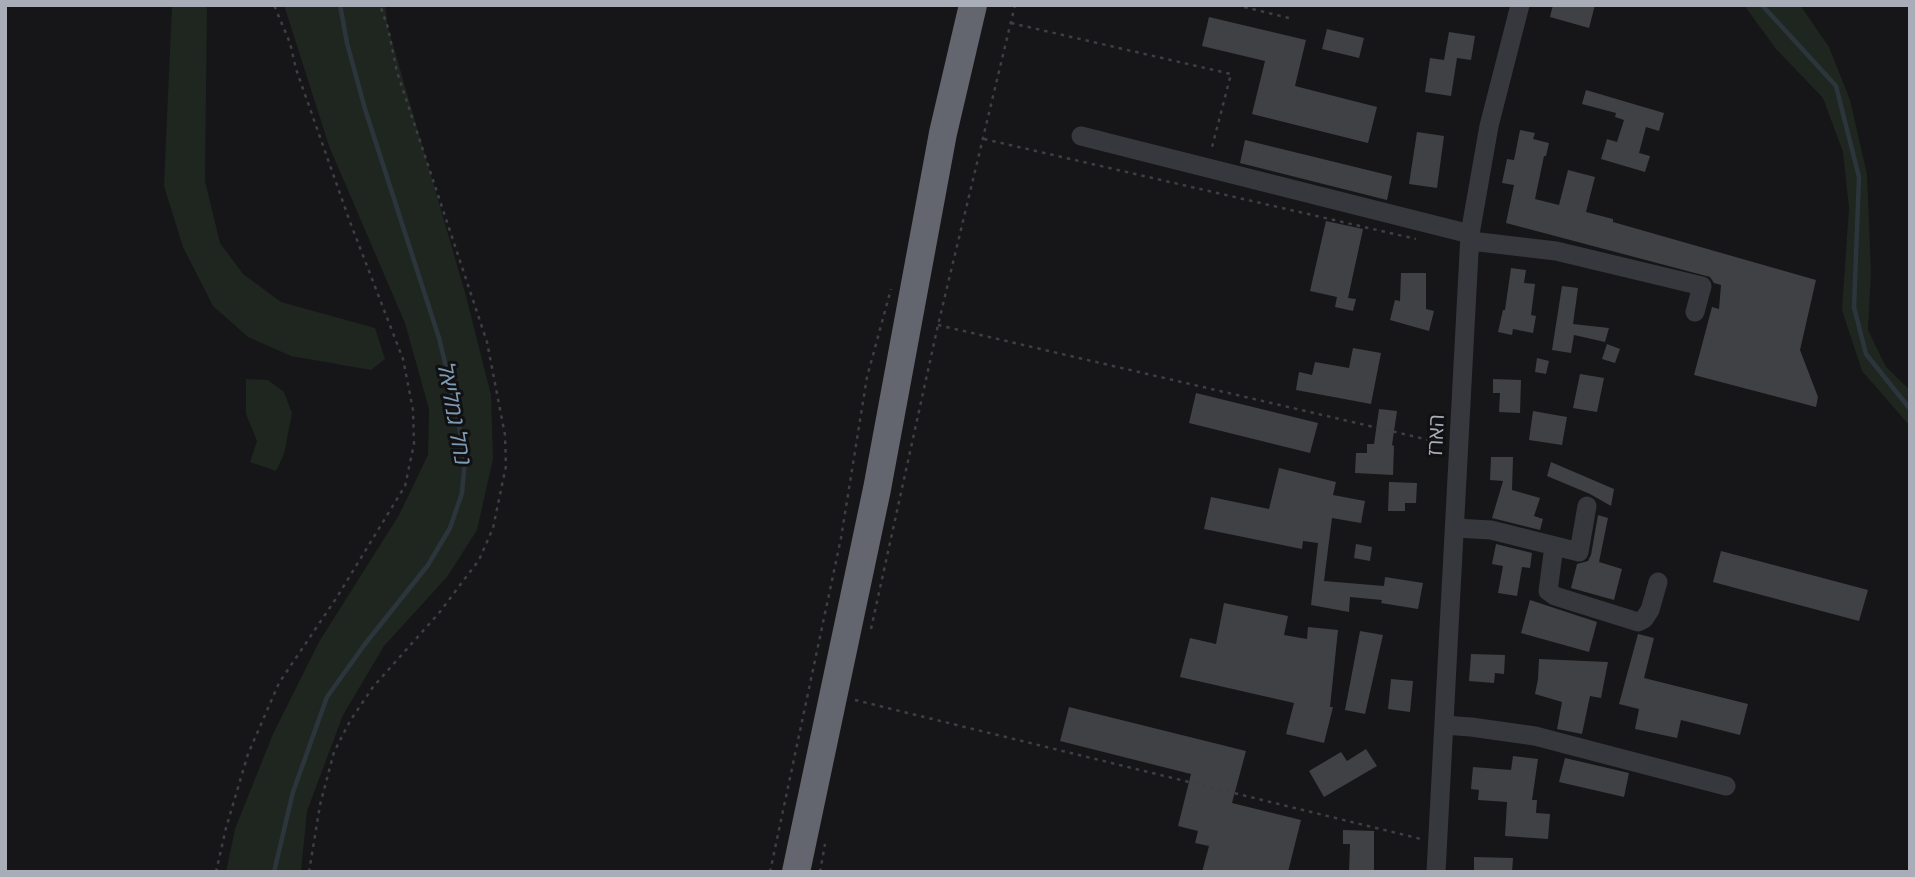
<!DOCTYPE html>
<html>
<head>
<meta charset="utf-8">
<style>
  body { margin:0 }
  #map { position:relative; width:1915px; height:877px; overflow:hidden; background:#161618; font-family:"Open Sans",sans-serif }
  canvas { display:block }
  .frame { position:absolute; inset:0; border:7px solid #a8adb8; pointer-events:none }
</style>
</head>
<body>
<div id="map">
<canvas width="1915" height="877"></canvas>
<div class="frame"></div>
</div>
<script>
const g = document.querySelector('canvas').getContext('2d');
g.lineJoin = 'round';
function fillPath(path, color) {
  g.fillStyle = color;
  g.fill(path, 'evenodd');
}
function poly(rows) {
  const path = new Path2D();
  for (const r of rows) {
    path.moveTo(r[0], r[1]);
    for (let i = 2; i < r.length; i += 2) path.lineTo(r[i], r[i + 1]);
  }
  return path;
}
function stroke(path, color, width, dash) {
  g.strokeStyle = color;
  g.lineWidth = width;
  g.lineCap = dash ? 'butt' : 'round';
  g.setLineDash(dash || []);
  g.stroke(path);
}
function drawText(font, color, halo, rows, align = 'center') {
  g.font = font + ' "Open Sans","Noto Sans Hebrew",sans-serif';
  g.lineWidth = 6;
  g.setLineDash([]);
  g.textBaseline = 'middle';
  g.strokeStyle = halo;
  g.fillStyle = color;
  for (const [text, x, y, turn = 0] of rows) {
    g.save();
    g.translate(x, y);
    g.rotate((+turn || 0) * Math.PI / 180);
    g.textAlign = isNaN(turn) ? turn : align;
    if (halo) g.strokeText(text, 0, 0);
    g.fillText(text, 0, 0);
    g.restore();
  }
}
const green = poly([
  [172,5,207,5,205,181,220,243,243,274,281,302,375,328,385,359,371,370,291,356,248,337,213,306,183,247,164,186],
  [284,5,385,5,388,28,466,296,491,395,493,459,477,530,447,577,384,646,343,715,307,811,301,872,226,872,235,829,273,734,319,642,399,515,428,455,429,409,405,323,329,146],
  [1744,5,1800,5,1829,47,1850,100,1867,174,1871,272,1868,330,1886,367,1910,390,1910,426,1862,371,1842,310,1849,208,1843,152,1823,98,1776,49],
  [246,379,268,380,284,392,292,413,284,454,276,471,250,462,257,441,246,414]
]);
const stream = poly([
  [1762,5,1836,86,1859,177,1854,307,1866,354,1910,409],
  [274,872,293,792,327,697,365,644,428,565,450,528,462,493,465,459,455,404,439,338,365,109,347,43,340,5]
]);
const building = poly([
  [1553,5,1595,5,1589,28,1550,17],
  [1209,17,1306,40,1295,86,1377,107,1368,143,1252,114,1265,61,1202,46],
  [1327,29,1364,38,1359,58,1322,49],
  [1449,32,1475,36,1471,60,1457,58,1451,96,1425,92,1430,58,1444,60],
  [1586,90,1664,113,1659,131,1646,127,1639,153,1650,156,1645,172,1601,159,1607,139,1617,142,1624,120,1615,117,1616,113,1582,104],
  [1520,130,1535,133,1533,139,1549,143,1546,156,1544,156,1535,199,1559,205,1568,170,1595,177,1586,212,1613,219,1613,222,1816,280,1800,350,1818,397,1816,407,1694,375,1712,307,1719,309,1721,285,1714,283,1710,277,1506,223,1514,185,1502,183,1507,159,1514,160],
  [1417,132,1444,136,1437,188,1409,184],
  [1245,140,1392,176,1387,200,1240,163],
  [1326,221,1363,229,1348,298,1356,299,1353,311,1335,307,1337,297,1310,291],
  [1511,268,1526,270,1524,283,1535,284,1531,315,1536,316,1533,333,1513,329,1512,335,1498,332,1503,310,1505,310],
  [1401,273,1426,273,1426,309,1434,311,1429,331,1390,320,1395,300,1400,301],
  [1562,286,1578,288,1573,324,1609,328,1605,342,1574,335,1571,353,1552,350],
  [1607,344,1620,349,1615,363,1602,359],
  [1353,348,1381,353,1371,404,1296,390,1299,372,1312,375,1315,362,1349,368],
  [1537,358,1549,361,1546,374,1535,372],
  [1580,374,1604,378,1597,412,1573,408],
  [1493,379,1521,380,1520,413,1499,412,1500,393,1493,393],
  [1196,393,1318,423,1310,453,1189,423],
  [1379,409,1397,411,1392,445,1394,446,1393,475,1355,473,1356,453,1367,453,1367,444,1374,444],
  [1533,411,1567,417,1562,445,1529,440],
  [1491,457,1513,457,1512,490,1540,498,1534,516,1543,519,1540,530,1492,518,1503,481,1490,480],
  [1551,462,1614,489,1611,506,1590,494,1547,476],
  [1279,468,1336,482,1333,495,1365,501,1361,523,1332,518,1324,581,1384,586,1385,577,1423,583,1418,609,1381,603,1382,600,1350,597,1349,612,1311,605,1318,543,1303,541,1302,549,1204,529,1211,497,1269,509],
  [1389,482,1417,483,1416,503,1405,503,1405,511,1388,511],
  [1598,515,1608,518,1599,562,1622,569,1614,600,1571,588,1577,564,1588,561,1591,555],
  [1356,544,1372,547,1370,561,1354,558],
  [1496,544,1532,553,1530,568,1522,567,1517,596,1498,593,1503,566,1492,564],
  [1721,551,1868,590,1859,621,1713,582],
  [1530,600,1597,622,1589,652,1521,633],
  [1224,603,1288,616,1284,635,1307,639,1308,627,1338,630,1330,707,1333,707,1324,743,1286,734,1294,703,1180,677,1190,638,1216,644],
  [1360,631,1383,635,1365,714,1345,710],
  [1638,634,1654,638,1644,678,1748,704,1740,735,1681,720,1677,738,1635,729,1639,709,1619,704],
  [1471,654,1505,655,1504,674,1495,673,1494,683,1469,681],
  [1539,659,1608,662,1601,698,1590,696,1582,734,1557,729,1562,702,1535,694,1538,679],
  [1391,679,1413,681,1410,712,1388,709],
  [1069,707,1246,751,1232,803,1301,820,1288,872,1202,872,1209,846,1195,843,1198,831,1178,826,1191,774,1060,741],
  [1366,749,1377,766,1324,797,1309,771,1341,752,1347,761],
  [1513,756,1538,759,1532,800,1537,800,1536,813,1550,814,1548,839,1505,836,1507,802,1478,800,1479,790,1471,789,1473,767,1511,770],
  [1565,758,1629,773,1624,797,1559,782],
  [1343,830,1374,831,1374,872,1349,872,1350,844,1343,844],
  [1474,857,1513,858,1512,872,1474,872]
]);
const path = poly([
  [1236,5,1293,19],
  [1011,23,1231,74,1211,151],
  [984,139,1416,239],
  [938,325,1442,443],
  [871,629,938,325,1015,5],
  [855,700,1421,839],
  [216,872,226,828,248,754,279,683,337,597,405,486,414,444,413,410,403,359,350,222,296,69,290,43,274,5],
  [309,872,320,805,334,752,350,721,373,687,439,613,479,560,493,528,506,466,505,435,487,342,397,72,388,28,380,5],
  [770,872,841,538,867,377,891,289],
  [820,872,825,844]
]);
const minor = poly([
  [1081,136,1470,234],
  [1471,241,1556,251,1702,286,1695,312],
  [1455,528,1491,530,1579,552,1587,506],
  [1554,546,1548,591,1555,596,1638,622,1644,619,1650,610,1658,582],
  [1444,725,1471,727,1535,736,1726,786],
  [1436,872,1470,234,1489,126,1520,5]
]);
const highway = poly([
  [796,872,877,489,943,133,973,5]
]);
const streetNames = [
  ["הארז",1437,435,-87]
];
const waterNames = [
  ["נחל גמליאל",453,414,80]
];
fillPath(green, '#1e261f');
stroke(stream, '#2c353c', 4.5);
fillPath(building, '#404145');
stroke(path, '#3d3f44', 2.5, [3.5, 5]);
stroke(minor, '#37383d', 19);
stroke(highway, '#63666e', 28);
drawText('21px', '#a8adb8', '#111113', streetNames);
drawText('italic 23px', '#7f9bb3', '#111113', waterNames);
</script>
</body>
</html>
